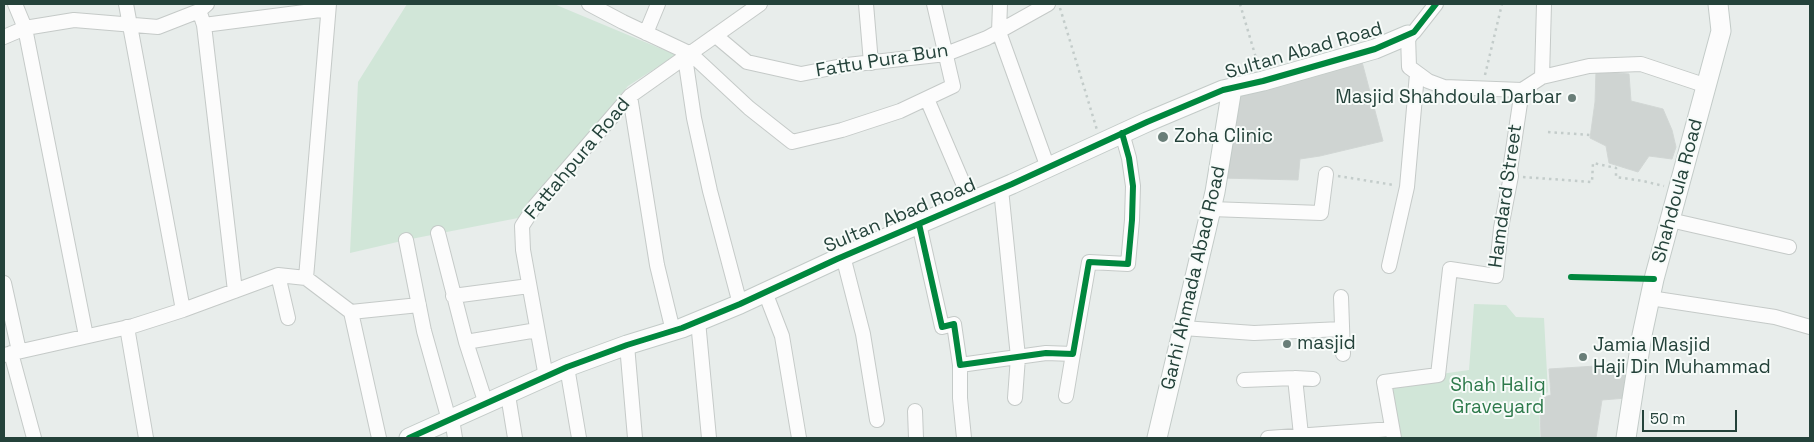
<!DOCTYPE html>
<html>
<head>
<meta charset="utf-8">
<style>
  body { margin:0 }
  #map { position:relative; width:1814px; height:442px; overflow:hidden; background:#e8edeb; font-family:"Space Grotesk",sans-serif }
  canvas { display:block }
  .frame { position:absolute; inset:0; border:5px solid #24423a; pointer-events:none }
  .scale { position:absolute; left:1642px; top:410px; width:95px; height:22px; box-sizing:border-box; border:2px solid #24423a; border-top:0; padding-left:6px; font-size:15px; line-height:18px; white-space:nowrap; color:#24423a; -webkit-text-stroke:4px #f7fbf9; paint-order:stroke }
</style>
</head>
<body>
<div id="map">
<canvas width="1814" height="442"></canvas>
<div class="frame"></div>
<div class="scale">50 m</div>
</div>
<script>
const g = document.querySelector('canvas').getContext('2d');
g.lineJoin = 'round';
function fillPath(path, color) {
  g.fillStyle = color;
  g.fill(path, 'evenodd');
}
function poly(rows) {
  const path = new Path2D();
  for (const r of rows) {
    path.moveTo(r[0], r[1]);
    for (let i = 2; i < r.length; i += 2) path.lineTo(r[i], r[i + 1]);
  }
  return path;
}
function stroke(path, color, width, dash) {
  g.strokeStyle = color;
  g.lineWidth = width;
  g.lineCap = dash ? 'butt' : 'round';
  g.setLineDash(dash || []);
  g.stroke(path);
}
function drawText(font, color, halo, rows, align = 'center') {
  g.font = font + ' "Space Grotesk",sans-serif';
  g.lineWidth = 4;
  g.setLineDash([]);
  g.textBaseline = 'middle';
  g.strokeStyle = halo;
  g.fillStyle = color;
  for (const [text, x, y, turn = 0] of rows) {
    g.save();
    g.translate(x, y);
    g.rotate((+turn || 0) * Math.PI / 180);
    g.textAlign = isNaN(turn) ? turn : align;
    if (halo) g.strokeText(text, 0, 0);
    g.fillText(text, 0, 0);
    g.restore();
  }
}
const green = poly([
  [407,4,554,4,676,55,628,86,518,218,406,240,350,253,358,82],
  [1474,304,1506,305,1516,317,1544,318,1548,392,1539,399,1540,438,1394,438,1384,382,1469,370]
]);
const building = poly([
  [1361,58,1383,141,1320,156,1300,159,1298,180,1221,178,1239,95,1361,58],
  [1596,71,1629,74,1631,101,1663,109,1672,130,1676,147,1672,159,1649,156,1638,172,1609,163,1606,146,1590,138,1595,102,1596,71],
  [1627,364,1627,398,1602,400,1596,438,1541,438,1540,410,1544,397,1551,395,1549,369,1627,364]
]);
const path = poly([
  [1240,4,1259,68],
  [1060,8,1097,130],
  [1485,75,1502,4],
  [1548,132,1590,135],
  [1338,176,1394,185],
  [1523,177,1592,182,1593,163,1616,168,1616,177,1643,181,1664,186]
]);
const street = poly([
  [15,4,25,28,86,336],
  [126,4,183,310],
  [589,4,623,22,691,54,749,108,792,142,842,130,900,111,953,86,934,4],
  [866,4,871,63],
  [1000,4,999,32,1048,168],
  [1436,4,1414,32,1408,35,1409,67,1428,81,1444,87,1522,90,1542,77,1589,66,1641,64,1707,86],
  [201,16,204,25,328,9],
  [204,25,235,291],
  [646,33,658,4],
  [716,36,747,62,801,74,847,65,946,54,987,38,1048,4],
  [4,37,25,28,74,20,158,27,199,11,207,4],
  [685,57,694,118,710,191,740,304],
  [1542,77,1544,4],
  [630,96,657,265,673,331],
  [927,99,971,202],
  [1001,189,1018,357],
  [1211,209,1321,213,1326,174],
  [1670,220,1789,247],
  [919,224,942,327,954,324,960,365,1046,353,1073,354,1089,262,1128,264,1132,220,1133,186,1129,158,1122,133],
  [438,233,466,342,486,404],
  [406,240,424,331,449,420],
  [843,256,863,334,877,420],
  [1389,266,1407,187,1417,74],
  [278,275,288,318],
  [306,278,329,4],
  [4,283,19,351],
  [765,292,782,336,799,438],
  [453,296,529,286],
  [1341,297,1343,354],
  [1650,298,1775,317,1810,327],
  [351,312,419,305],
  [698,321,709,438],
  [127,327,146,438],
  [1183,328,1254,333,1342,329],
  [466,342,537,330],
  [627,345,635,438],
  [11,353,34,438],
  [4,355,133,326,183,310,278,275,306,278,351,312,379,438],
  [960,365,960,398,964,438],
  [567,367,579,438],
  [546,377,523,250,522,226,535,206,630,96,760,4],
  [1295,378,1301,435],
  [1244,380,1295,378,1313,379],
  [508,395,515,438],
  [1066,396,1073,354],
  [1015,398,1018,357],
  [915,411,916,438],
  [452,419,455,438],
  [1268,438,1392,429],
  [1394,438,1384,382,1438,375,1450,269,1496,276,1501,228,1511,176,1510,170,1522,90]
]);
const secondary = poly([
  [409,438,567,367,627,345,682,328,740,304,837,259,1012,184,1147,122,1223,90,1263,81,1375,49,1408,35],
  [1157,438,1215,192,1232,88],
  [1626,438,1642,335,1654,279,1721,31,1718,4]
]);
const cycleway = poly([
  [919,224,942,327,954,324,960,365,1046,353,1073,354,1089,262,1128,264,1132,220,1133,186,1129,158,1122,133],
  [1571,277,1654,279],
  [409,438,567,367,627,345,682,328,740,304,837,259,1012,184,1147,122,1223,90,1263,81,1375,49,1414,32,1436,4]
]);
const markers = [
  [1572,98,5,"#697e78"],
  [1163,137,6,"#697e78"],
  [1287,344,5,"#697e78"],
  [1583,357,5,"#697e78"]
];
const streetNames = [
  ["Sultan Abad Road",1304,51,-16],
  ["Fattu Pura Bun",882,61,-9],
  ["Fattahpura Road",578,159,-50],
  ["Shahdoula Road",1678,191,-75],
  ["Hamdard Street",1506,196,-82],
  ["Sultan Abad Road",900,216,-23],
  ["Garhi Ahmada Abad Road",1194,278,-77]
];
const poiNames = [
  ["Masjid Shahdoula Darbar",1562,98,"right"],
  ["Zoha Clinic",1174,137],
  ["masjid",1297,344],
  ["Jamia Masjid",1593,346],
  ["Haji Din Muhammad",1593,368]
];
const parkNames = [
  ["Shah Haliq",1498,386],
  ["Graveyard",1498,408]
];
fillPath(green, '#d1e6d8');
fillPath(building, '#cfd4d2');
stroke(building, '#d1d6d4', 1);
stroke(street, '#c5cac8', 16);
stroke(secondary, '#c3cbc8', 21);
stroke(path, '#c3ccca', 2.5, [2.5, 4]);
stroke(street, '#fcfcfc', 14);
stroke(secondary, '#fcfcfc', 19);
stroke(cycleway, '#00873e', 6);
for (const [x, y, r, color] of markers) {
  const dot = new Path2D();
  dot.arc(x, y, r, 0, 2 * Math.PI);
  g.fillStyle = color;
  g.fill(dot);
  stroke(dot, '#f7fbf9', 2);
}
drawText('19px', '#24423a', '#f7fbf9', streetNames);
drawText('19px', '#24423a', '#f7fbf9', poiNames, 'left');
drawText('19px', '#2d7a4b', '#f7fbf9', parkNames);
</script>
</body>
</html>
